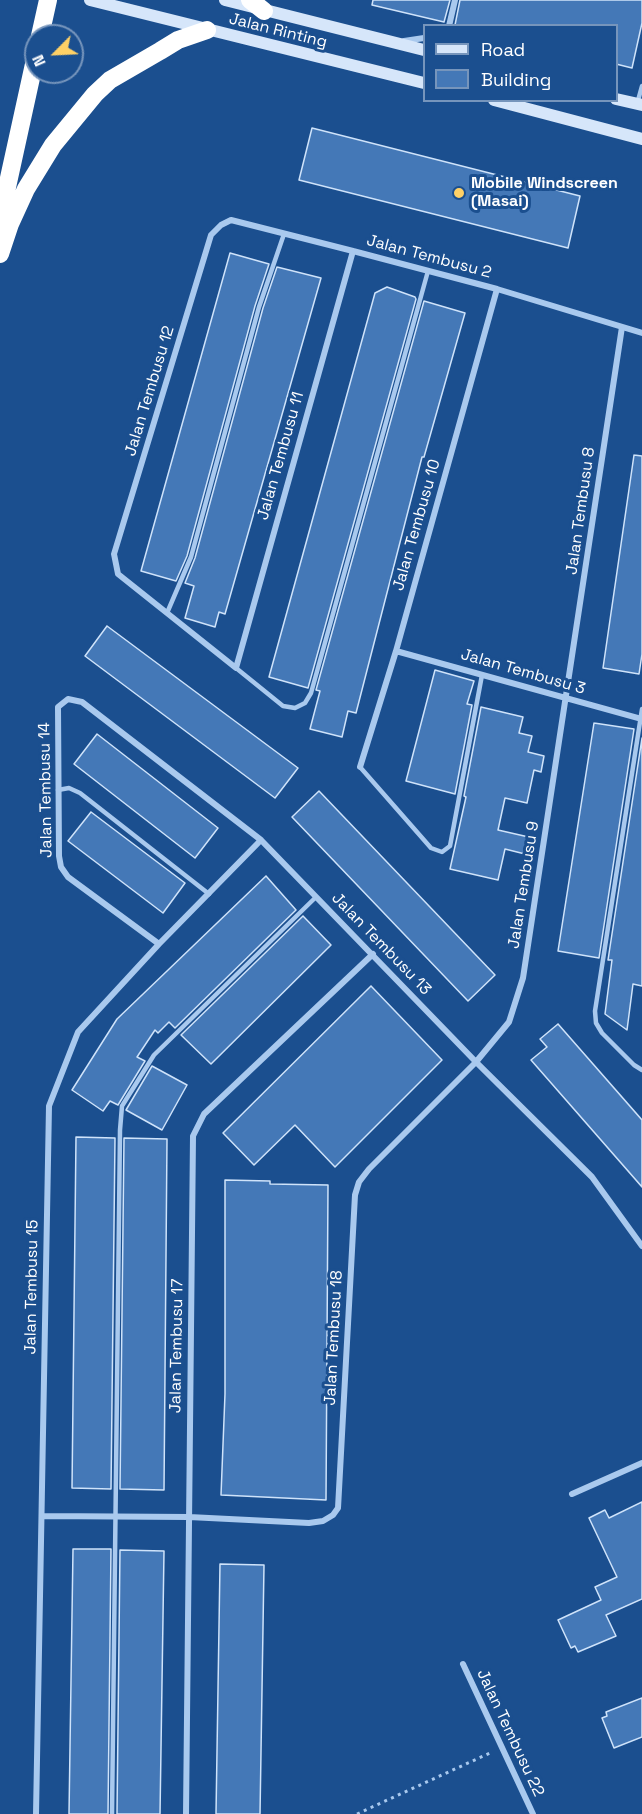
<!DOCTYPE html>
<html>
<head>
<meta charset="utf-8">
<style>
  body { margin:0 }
  #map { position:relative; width:642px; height:1814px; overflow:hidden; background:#1b4f8f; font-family:"Space Grotesk",sans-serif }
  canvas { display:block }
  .legend { position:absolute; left:423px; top:24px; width:195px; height:78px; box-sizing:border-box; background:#1b4f8f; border:2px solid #7695bc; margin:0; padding:8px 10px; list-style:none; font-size:18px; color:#fff }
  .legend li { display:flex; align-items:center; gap:12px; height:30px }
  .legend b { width:30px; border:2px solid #7695bc }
  .north { position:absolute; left:24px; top:24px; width:60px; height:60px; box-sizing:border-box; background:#1b4f8f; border:2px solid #7695bc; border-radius:50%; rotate:246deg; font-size:16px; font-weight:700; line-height:24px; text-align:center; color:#fff }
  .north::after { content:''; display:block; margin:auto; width:21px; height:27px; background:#ffd166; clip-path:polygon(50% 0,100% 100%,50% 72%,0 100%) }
</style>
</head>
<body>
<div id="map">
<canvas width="642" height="1814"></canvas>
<ul class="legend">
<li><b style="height:8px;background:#d6e6fa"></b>Road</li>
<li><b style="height:16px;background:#4478b7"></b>Building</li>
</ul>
<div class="north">N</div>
</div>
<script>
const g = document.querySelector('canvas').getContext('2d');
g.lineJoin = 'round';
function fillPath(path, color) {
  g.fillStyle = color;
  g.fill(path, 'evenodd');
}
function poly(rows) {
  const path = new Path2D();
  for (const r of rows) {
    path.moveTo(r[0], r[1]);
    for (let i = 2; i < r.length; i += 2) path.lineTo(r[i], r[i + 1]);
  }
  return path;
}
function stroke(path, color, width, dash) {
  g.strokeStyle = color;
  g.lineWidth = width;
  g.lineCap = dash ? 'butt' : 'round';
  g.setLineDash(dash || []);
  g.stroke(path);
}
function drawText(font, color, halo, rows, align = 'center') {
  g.font = font + ' "Space Grotesk",sans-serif';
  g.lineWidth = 6;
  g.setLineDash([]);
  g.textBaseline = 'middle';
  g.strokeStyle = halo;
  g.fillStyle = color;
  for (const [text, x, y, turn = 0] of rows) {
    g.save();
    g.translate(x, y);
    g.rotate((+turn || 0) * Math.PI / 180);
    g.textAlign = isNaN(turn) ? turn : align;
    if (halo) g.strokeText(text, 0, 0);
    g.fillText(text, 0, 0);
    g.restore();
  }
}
const building = poly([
  [373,0,450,0,444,22,372,5,373,0],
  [460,0,642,0,642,23,632,68,616,64,616,26,458,26,455,25,460,0],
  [312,128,580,196,568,248,299,180,312,128],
  [230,253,269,264,255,306,187,556,176,581,141,571,230,253],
  [277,267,321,278,225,614,219,612,215,627,185,618,194,586,185,583,195,558,263,308,277,267],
  [387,287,415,297,416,299,308,688,269,677,375,293,387,287],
  [424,301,465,313,424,457,422,457,356,713,348,711,342,737,310,729,320,691,316,690,424,301],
  [634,455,642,456,642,654,639,674,603,668,634,455],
  [107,626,298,768,275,798,85,656,107,626],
  [435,670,474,681,467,704,472,705,455,794,406,781,435,670],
  [481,707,523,717,519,733,532,736,528,752,544,756,541,772,534,770,527,803,505,798,498,830,533,838,529,855,505,849,498,880,450,869,466,797,464,796,481,707],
  [594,723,634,729,599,958,558,951,594,723],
  [97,734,218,828,195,858,74,764,97,734],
  [642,738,642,986,633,984,627,1030,605,1014,612,960,608,960,642,738],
  [319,791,495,975,468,1001,292,817,319,791],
  [91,812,185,883,163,913,68,841,91,812],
  [266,876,296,910,175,1028,169,1022,158,1033,155,1030,137,1057,145,1061,118,1105,110,1101,103,1111,72,1090,117,1019,266,876],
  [303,916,331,945,211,1064,181,1035,303,916],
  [371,986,442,1060,335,1167,295,1125,254,1165,223,1133,371,986],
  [558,1024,642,1120,642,1187,531,1060,547,1047,540,1039,558,1024],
  [152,1066,187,1085,162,1130,126,1110,152,1066],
  [76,1137,115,1138,111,1489,72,1488,76,1137],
  [124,1138,167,1139,164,1490,120,1489,124,1138],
  [225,1180,270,1181,270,1184,328,1185,326,1500,221,1495,225,1394,225,1180],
  [642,1502,642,1599,606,1615,616,1636,578,1652,575,1646,571,1648,558,1620,601,1600,595,1587,617,1577,589,1518,605,1510,609,1518,642,1502],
  [73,1549,111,1549,108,1814,69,1814,73,1549],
  [120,1550,164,1551,160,1814,117,1814,120,1550],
  [220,1564,264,1565,260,1814,216,1814,220,1564],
  [642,1698,642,1737,614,1748,602,1718,607,1716,606,1712,642,1698]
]);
const path = poly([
  [357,1814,492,1752]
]);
const lane = poly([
  [637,104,642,86],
  [167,613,191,557,259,307,284,234],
  [236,668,283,706,295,708,305,703,311,693,428,271],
  [642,709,595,1011,596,1023,602,1033,634,1065,642,1070],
  [360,767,431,848,442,852,450,846,482,675],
  [58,790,69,788,80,793,209,894],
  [112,1814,120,1130,122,1106,154,1055,316,897]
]);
const street = poly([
  [449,26,455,0],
  [404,41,424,38],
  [353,251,236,668,118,574,114,554,211,235,221,225,231,220,353,251,497,289,642,333],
  [396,651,642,719],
  [360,767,396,651,497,289],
  [159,944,68,877,61,867,59,856,58,707,68,699,82,702,261,840,476,1062,592,1177,642,1246],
  [572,1494,642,1463],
  [42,1516,189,1517,309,1523,323,1521,333,1515,338,1508,355,1195,359,1182,369,1169,476,1062,509,1022,523,978,622,327],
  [463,1664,533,1814],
  [36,1814,49,1106,78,1032,159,944,261,840],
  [186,1814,193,1136,204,1114,373,954]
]);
const secondary = poly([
  [90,0,424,83],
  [225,0,424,50],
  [616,99,642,105],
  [494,100,642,139]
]);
const highway = poly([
  [250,0,264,11],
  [40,36,48,0],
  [0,219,36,55],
  [0,254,10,224,26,189,53,145,95,94,110,80,160,51,178,40,207,30]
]);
const markers = [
  [459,193,6,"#ffd166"]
];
const streetNames = [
  ["Jalan Rinting",278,31,14],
  ["Jalan Tembusu 2",429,257,15],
  ["Jalan Tembusu 12",150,391,-73],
  ["Jalan Tembusu 11",281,456,-74],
  ["Jalan Tembusu 8",581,511,-82],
  ["Jalan Tembusu 10",417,525,-74],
  ["Jalan Tembusu 3",523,672,16],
  ["Jalan Tembusu 14",46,790,-91],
  ["Jalan Tembusu 9",524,885,-81],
  ["Jalan Tembusu 13",381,944,46],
  ["Jalan Tembusu 15",32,1287,-89],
  ["Jalan Tembusu 18",334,1338,-87],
  ["Jalan Tembusu 17",177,1346,-89],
  ["Jalan Tembusu 22",510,1733,65]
];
const poiNames = [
  ["Mobile Windscreen",471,184],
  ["(Masai)",471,202]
];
fillPath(building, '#4478b7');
stroke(building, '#cfe3fa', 1.5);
stroke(path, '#a9c9ee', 3, [3, 4.5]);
stroke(lane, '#a9c9ee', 4.5);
stroke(street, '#a9c9ee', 6);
stroke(secondary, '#d6e6fa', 12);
stroke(highway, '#fff', 18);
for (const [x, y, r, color] of markers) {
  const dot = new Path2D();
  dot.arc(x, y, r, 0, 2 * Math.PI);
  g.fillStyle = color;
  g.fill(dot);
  stroke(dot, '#1b4f8f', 2);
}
drawText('16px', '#fff', '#1b4f8f', streetNames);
drawText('bold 16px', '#fff', '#1b4f8f', poiNames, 'left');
</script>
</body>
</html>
